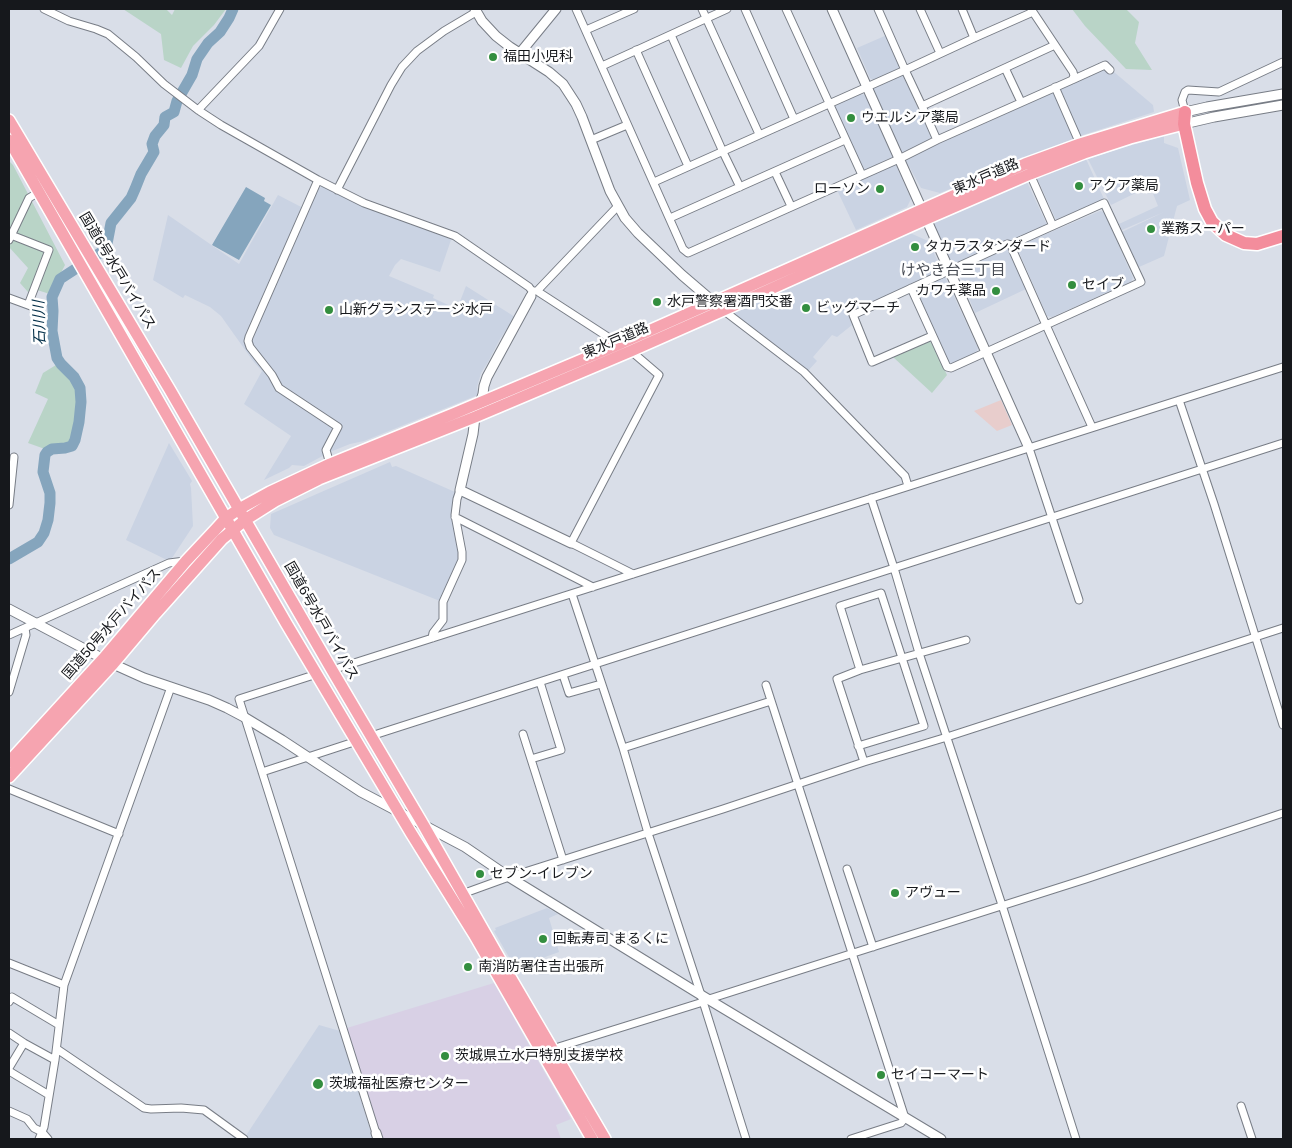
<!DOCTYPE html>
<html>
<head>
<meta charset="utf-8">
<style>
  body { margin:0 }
  #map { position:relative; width:1292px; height:1148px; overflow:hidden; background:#d9dee8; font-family:Helvetica,sans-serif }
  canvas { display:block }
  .frame { position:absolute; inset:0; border:10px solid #16181c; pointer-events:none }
</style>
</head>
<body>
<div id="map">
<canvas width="1292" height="1148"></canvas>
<div class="frame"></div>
</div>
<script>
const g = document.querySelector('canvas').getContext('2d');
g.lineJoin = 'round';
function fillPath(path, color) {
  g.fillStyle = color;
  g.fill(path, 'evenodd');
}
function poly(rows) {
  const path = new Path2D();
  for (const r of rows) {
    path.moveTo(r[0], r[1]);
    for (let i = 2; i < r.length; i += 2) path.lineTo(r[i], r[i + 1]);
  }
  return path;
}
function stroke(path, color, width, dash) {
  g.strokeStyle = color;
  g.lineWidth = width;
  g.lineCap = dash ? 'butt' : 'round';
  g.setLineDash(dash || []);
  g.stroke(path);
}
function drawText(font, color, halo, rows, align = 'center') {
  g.font = font + ' Helvetica,"Noto Sans JP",sans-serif';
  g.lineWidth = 5;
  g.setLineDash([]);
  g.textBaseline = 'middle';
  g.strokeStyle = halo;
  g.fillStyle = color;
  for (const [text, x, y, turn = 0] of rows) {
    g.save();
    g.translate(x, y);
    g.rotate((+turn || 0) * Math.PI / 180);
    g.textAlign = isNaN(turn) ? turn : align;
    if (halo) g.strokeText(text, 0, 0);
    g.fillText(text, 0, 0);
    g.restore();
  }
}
const built = poly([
  [887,35,900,67,899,70,875,81,870,78,857,48],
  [1103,69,1110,75,1114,72,1153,105,1154,112,1080,136,1059,89],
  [902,74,932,139,901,153,871,88],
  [1055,92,1075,138,940,193,921,188,905,159],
  [860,94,865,95,893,157,863,171,835,109,836,105],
  [1164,136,1164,143,1178,148,1190,200,1177,206,1164,256,1139,267,1122,232,1164,212,1122,230,1119,224,1158,206,1150,186,1111,205,1088,159,1118,149],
  [1086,159,1104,199,1056,220,1037,178],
  [895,163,911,199,907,207,856,230,837,190],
  [1027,182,1047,225,952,265,931,222],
  [325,186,341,196,365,207,452,237,440,272,401,259,395,265,389,276,434,295,433,298,457,309,466,286,515,317,500,339,488,362,481,373,477,387,478,395,364,441,350,444,330,452,304,466,292,465,289,468,264,480,291,436,244,404,262,371,253,361,221,316,210,307,185,295,183,298,153,280,168,215,239,264,278,195,307,210,316,189],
  [1100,211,1104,212,1133,278,1131,282,1052,317,1047,316,1018,250,1021,245],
  [910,233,928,241,942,270,848,314,852,325,837,337,832,335,813,357,817,361,807,372,733,315,733,313],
  [1007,247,1026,289,975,313,957,268],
  [944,275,978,348,976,353,952,363,948,362,915,288],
  [169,443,192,481,190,484,191,488,193,526,172,558,167,560,126,540],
  [390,462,392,467,396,466,455,492,452,521,460,555,458,565,440,601,274,535,270,528,271,514],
  [547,908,558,914,549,918,559,952,520,966,517,962,513,964,494,931,496,930,495,928],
  [319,1025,340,1031,373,1139,249,1139,245,1137]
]);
const industrial = poly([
  [1001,400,1012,425,997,431,974,411]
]);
const education = poly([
  [494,983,571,1119,556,1125,561,1139,382,1139,347,1028]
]);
const green = poly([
  [123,9,166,9,172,15,175,9,226,9,214,25,193,46,181,68,164,60,161,34],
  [1072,9,1126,9,1139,22,1135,43,1152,70,1126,69,1085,26],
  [9,161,13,165,65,265,50,294,37,290,28,292,20,283,28,268,9,247],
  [928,341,932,343,947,375,932,393,893,357],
  [56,365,70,376,78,387,79,396,77,417,73,438,68,445,52,447,45,449,28,443,48,399,35,393,43,373]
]);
const water = poly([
  [246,187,265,198,264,201,271,205,239,260,212,245]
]);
const river = poly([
  [9,559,38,542,44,533,48,520,50,503,50,493,43,472,45,455,47,452,52,449,65,448,72,446,75,440,79,422,81,402,80,388,74,377,61,364,57,358,52,331,53,311,52,297,60,279,106,249,111,223,131,198,135,189,141,174,154,152,152,144,155,136,164,125,165,117,174,112,177,101,192,75,197,59,208,43,220,32,229,18,233,9]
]);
const minor = poly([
  [44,9,69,21,96,29,108,34,136,57,164,84,198,110,221,125,318,180,364,203,455,236,529,287,532,291,531,296],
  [576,9,683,249,688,253,899,159,937,140,1072,80,1074,76,1073,72,1031,9],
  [702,9,759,134],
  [745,9,794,119],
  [786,9,862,175],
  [878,9,905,70,922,106,937,140],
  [920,9,940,53],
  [962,9,974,38],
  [586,30,634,9],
  [671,35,723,152,740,187],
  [636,50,688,166],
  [602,66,727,9],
  [1005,68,1021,102],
  [1072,80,1105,65,1110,70],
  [1055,87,1080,144],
  [922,106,1055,45],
  [198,110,259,46,280,9],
  [1185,112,1182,100,1185,92,1188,90,1219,92,1283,62],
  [591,140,627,125],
  [775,172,791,206],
  [1030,174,1053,226],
  [318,180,249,337,248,341,250,347,272,375,279,388,338,427,326,450,330,464],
  [654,182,905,70,974,38,1033,12],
  [337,190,391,85,402,67,417,51,444,31,476,12],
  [670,218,845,140],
  [9,240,29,198,39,192],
  [911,288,947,367,951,368,1141,282,1104,203,1017,242,1012,245,1013,251,1046,325,1092,427],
  [534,291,537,291,611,339,617,345],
  [537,291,618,206],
  [9,298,28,305,49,250,11,235],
  [28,305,36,308,36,331],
  [723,310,804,372,905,476,908,486],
  [932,336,872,362,853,315,1007,244,1012,245],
  [631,351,659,375,571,543,633,574],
  [1179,400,1214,504,1283,725],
  [1029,448,1079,600],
  [871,498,894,568,919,653,1002,905,1076,1139],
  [9,505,14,457],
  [455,517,593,587],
  [572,594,623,748,648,833,701,995,746,1139],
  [9,635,169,563,185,561],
  [432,638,433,633,443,620,443,602,462,560,462,552,455,515,457,499,460,490],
  [332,670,1283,367],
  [317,674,239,699,376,1133],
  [563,675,569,693,601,684],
  [766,685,905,1118,901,1123,851,1139],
  [9,692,26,635,25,628],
  [523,734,563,860],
  [371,736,1283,443],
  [858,746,924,726,881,593,840,606,860,670],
  [623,748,771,701],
  [531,759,561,750,540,682],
  [864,762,837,679,860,670,966,640],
  [262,772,357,741],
  [9,789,119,834],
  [847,869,873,947],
  [462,894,509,877,723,809,864,762,947,737,1283,628],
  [9,963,64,985],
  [9,1002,12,997,59,1025],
  [9,1033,24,1043,55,1060],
  [57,1049,144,1108,151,1109,181,1108,204,1110,244,1139],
  [552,1049,703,1002,709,999,1086,879,1283,813],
  [9,1068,24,1043],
  [9,1071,49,1095],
  [1241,1106,1252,1139],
  [9,1111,27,1119,34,1128,42,1132,48,1139],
  [39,1139,44,1127,55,1060,64,985,171,687]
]);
const tertiary = poly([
  [475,9,482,21,496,36,510,47,549,72,563,84,576,104,582,117,610,191,625,218,638,233,682,275,717,305],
  [832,9,1029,448],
  [520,53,556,9],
  [1185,112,1207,107,1283,94],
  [1184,124,1214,117,1283,105],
  [531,296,487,377,484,386,483,394,475,417,473,434,460,490,571,543],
  [9,609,113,664,144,678,209,700,227,708,244,717,282,740,361,792,465,847,509,877,701,995,941,1139],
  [376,1133,378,1139]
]);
const trunk = poly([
  [9,120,170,390,332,670,424,826,506,970,605,1139],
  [9,140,286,623,411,833,474,934,592,1139],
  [9,762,103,659,186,561,216,529,226,518,239,509,270,492,330,464,453,414,617,345,1025,164,1080,144,1185,112],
  [9,777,113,664,156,613,222,539,245,520,275,501,319,479,475,417,631,351,744,301,926,219,1030,174,1084,153,1130,138,1184,124]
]);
const motorway = poly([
  [1185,112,1184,124,1197,183,1205,209,1212,222,1226,235,1244,243,1257,244,1283,236]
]);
const markers = [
  [493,57,5,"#338e3f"],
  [851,118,5,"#338e3f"],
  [1079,186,5,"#338e3f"],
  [880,189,5,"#338e3f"],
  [1151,229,5,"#338e3f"],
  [915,247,5,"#338e3f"],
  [1072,285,5,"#338e3f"],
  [996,291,5,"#338e3f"],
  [657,302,5,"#338e3f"],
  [806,308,5,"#338e3f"],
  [329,310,5,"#338e3f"],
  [480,874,5,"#338e3f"],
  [895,893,5,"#338e3f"],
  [543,939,5,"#338e3f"],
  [468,967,5,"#338e3f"],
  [445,1056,5,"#338e3f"],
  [881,1075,5,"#338e3f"],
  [318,1084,6,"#338e3f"]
];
const poiNames = [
  ["福田小児科",503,57],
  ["ウエルシア薬局",861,118],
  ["アクア薬局",1089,186],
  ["ローソン",870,189,"right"],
  ["業務スーパー",1161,229],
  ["タカラスタンダード",925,247],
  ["セイブ",1082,285],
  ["カワチ薬品",986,291,"right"],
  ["水戸警察署酒門交番",667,302],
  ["ビッグマーチ",816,308],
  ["山新グランステージ水戸",339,310],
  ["セブン-イレブン",490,874],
  ["アヴュー",905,893],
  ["回転寿司 まるくに",553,939],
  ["南消防署住吉出張所",478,967],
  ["茨城県立水戸特別支援学校",455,1056],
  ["セイコーマート",891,1075],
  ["茨城福祉医療センター",329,1084]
];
const streetNames = [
  ["東水戸道路",986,177,-23],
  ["国道6号水戸バイパス",117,271,59],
  ["東水戸道路",616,341,-23],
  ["国道6号水戸バイパス",321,621,60],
  ["国道50号水戸バイパス",112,624,-49]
];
const neighbourhoodNames = [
  ["けやき台三丁目",953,271]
];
const waterNames = [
  ["石川川",40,323,-92]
];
fillPath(built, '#cad3e3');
fillPath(industrial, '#e8cdcc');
fillPath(education, '#d8d0e5');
fillPath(green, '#b9d4c7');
fillPath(water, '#85a5bd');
stroke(river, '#85a5bd', 11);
stroke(minor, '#787d86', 9);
stroke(tertiary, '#787d86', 11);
stroke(trunk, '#fff', 14);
stroke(motorway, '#fff', 15);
stroke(minor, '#fff', 7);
stroke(tertiary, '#fff', 9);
stroke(trunk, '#f6a4b0', 11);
stroke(motorway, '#f38d9c', 12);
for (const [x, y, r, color] of markers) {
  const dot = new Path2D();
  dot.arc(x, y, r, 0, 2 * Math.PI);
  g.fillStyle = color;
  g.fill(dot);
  stroke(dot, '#fff', 2);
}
drawText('14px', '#16181c', '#fff', poiNames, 'left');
drawText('14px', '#16181c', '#fff', streetNames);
drawText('15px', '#484c54', '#fff', neighbourhoodNames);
drawText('italic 15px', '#032f48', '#fff', waterNames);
</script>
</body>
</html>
